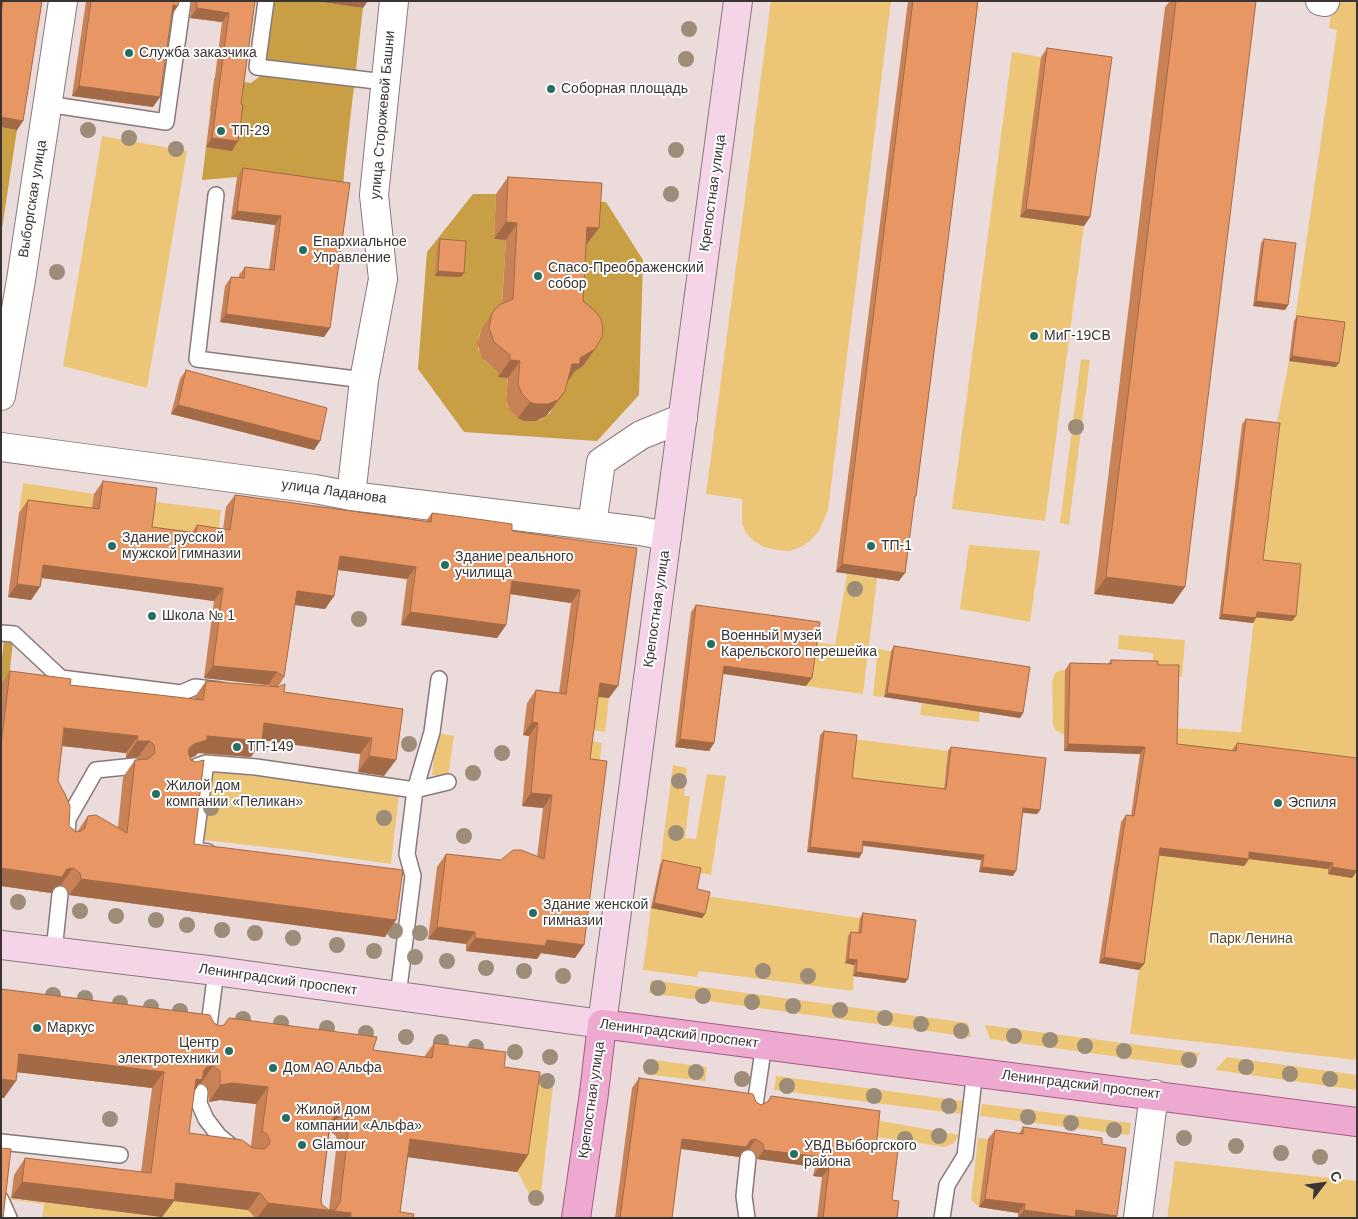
<!DOCTYPE html>
<html>
<head>
<meta charset="utf-8">
<style>
  body { margin:0 }
  #map { position:relative; width:1358px; height:1219px; overflow:hidden; background:#ecdbdb; font-family:Arial,sans-serif }
  canvas { display:block }
  .frame { position:absolute; inset:0; border:2px solid #3a3433; pointer-events:none }
  .north { position:absolute; left:1298px; top:1159px; width:50px; height:50px; -webkit-text-stroke:4px #fff; paint-order:stroke; rotate:60deg; font-size:14px; font-weight:700; line-height:20px; text-align:center; color:#3a3433 }
  .north::after { content:''; display:block; margin:auto; width:18px; height:22px; background:#3a3433; clip-path:polygon(50% 0,100% 100%,50% 72%,0 100%) }
</style>
</head>
<body>
<div id="map">
<canvas width="1358" height="1219"></canvas>
<div class="frame"></div>
<div class="north">С</div>
</div>
<script>
const g = document.querySelector('canvas').getContext('2d');
g.lineJoin = 'round';
function fillPath(path, color) {
  g.fillStyle = color;
  g.fill(path, 'evenodd');
}
function poly(rows) {
  const path = new Path2D();
  for (const r of rows) {
    path.moveTo(r[0], r[1]);
    for (let i = 2; i < r.length; i += 2) path.lineTo(r[i], r[i + 1]);
  }
  return path;
}
function stroke(path, color, width, dash) {
  g.strokeStyle = color;
  g.lineWidth = width;
  g.lineCap = dash ? 'butt' : 'round';
  g.setLineDash(dash || []);
  g.stroke(path);
}
function drawText(font, color, halo, rows, align = 'center') {
  g.font = font + ' Arial,sans-serif';
  g.lineWidth = 4;
  g.setLineDash([]);
  g.textBaseline = 'middle';
  g.strokeStyle = halo;
  g.fillStyle = color;
  for (const [text, x, y, turn = 0] of rows) {
    g.save();
    g.translate(x, y);
    g.rotate((+turn || 0) * Math.PI / 180);
    g.textAlign = isNaN(turn) ? turn : align;
    if (halo) g.strokeText(text, 0, 0);
    g.fillText(text, 0, 0);
    g.restore();
  }
}
const green = poly([
  [771,1,891,1,828,510,819,531,810,541,801,547,789,551,777,550,764,547,754,541,746,533,742,523,742,499,706,494],
  [1333,1,1357,1,1357,1060,1130,1034,1173,728,1241,732,1276,428,1289,361,1337,30,1329,28],
  [1012,52,1041,57,1020,217,1084,226,1045,521,952,509],
  [102,136,187,151,147,388,63,366],
  [1081,359,1090,360,1069,525,1060,523],
  [23,483,94,494,89,532,19,513],
  [148,501,221,510,219,527,223,528,222,542,143,540],
  [969,545,1040,551,1030,622,960,609],
  [847,574,877,578,863,694,806,686,812,642,835,645],
  [1119,635,1185,640,1182,677,1153,672,1153,653,1118,649],
  [878,649,891,651,884,697,873,696],
  [1061,670,1065,670,1065,735,1057,731,1053,726,1052,682,1055,673],
  [591,696,609,698,605,732,587,729],
  [922,703,980,712,979,722,920,715],
  [437,733,454,736,448,777,432,775],
  [854,739,948,751,943,794,849,783],
  [586,740,602,743,598,774,581,772],
  [673,765,687,768,684,796,690,796,685,838,696,839,707,774,726,776,711,875,660,865],
  [211,772,256,776,399,794,391,864,292,850,204,840],
  [706,896,860,918,858,937,848,936,845,963,854,965,853,991,699,971,697,977,643,970,651,908],
  [651,980,968,1023,971,1037,649,993],
  [985,1025,1200,1053,1190,1067,990,1039],
  [1227,1057,1357,1075,1357,1090,1215,1070],
  [646,1059,707,1067,705,1081,644,1074],
  [494,1069,554,1076,540,1203,534,1203,520,1176,517,1172,528,1089],
  [776,1076,963,1101,961,1114,774,1090],
  [982,1104,1131,1123,1129,1135,980,1116],
  [874,1120,887,1122,959,1135,954,1143,945,1147,871,1136],
  [978,1138,988,1139,979,1207,971,1200],
  [1175,1161,1357,1181,1357,1218,1167,1218],
  [6,1198,162,1217,171,1200,249,1210,255,1218,42,1218,44,1204,6,1199]
]);
const forest = poly([
  [273,1,315,1,363,8,344,173,343,191,237,177,202,180,206,147,232,150,236,114,210,111,214,78,251,83,263,74],
  [1,127,17,130,1,235],
  [473,194,496,194,494,239,506,240,501,317,481,330,478,339,478,349,486,362,508,378,506,401,507,405,513,414,524,421,536,421,542,419,550,413,571,372,583,366,591,354,584,328,575,244,587,244,597,201,606,202,643,260,639,395,597,441,464,432,418,369,427,252],
  [4,639,13,641,8,688,1,688,1,666]
]);
const lane = poly([
  [266,1,257,67,385,82],
  [47,104,166,122,183,1],
  [216,195,197,359,364,380],
  [1,633,14,634,61,678,181,693,195,687,220,690],
  [206,763,194,850,208,852],
  [197,766,206,763,256,767,415,790,448,782],
  [67,837,68,819,96,770,135,766],
  [54,951,60,894],
  [398,996,413,876,407,854,415,790,432,732,439,679],
  [208,1033,216,971],
  [200,1092,199,1103,206,1119,219,1136,235,1149],
  [755,1105,764,1044],
  [1,1142,120,1155],
  [1,1200,9,1218],
  [747,1218,744,1196,748,1158],
  [942,1218,947,1185,965,1156,975,1071]
]);
const street = poly([
  [1320,1,1325,2],
  [1,396,21,280,63,1],
  [1,447,315,489,351,496,640,531,667,536],
  [351,496,364,380,383,279,374,195,394,1],
  [592,525,601,462,641,435,683,418],
  [1138,1218,1154,1094]
]);
const secondary = poly([
  [1,945,216,971,602,1024,738,1]
]);
const primary = poly([
  [576,1218,594,1093,602,1024,1357,1122]
]);
const trees = [
  [689,29],
  [686,59],
  [88,130],
  [129,138],
  [176,149],
  [676,150],
  [671,194],
  [57,272],
  [1076,427],
  [855,589],
  [359,619],
  [409,744],
  [502,753],
  [473,773],
  [679,781],
  [211,808],
  [384,818],
  [676,833],
  [464,836],
  [18,902],
  [80,911],
  [116,916],
  [156,920],
  [187,925],
  [222,930],
  [395,931],
  [255,933],
  [420,933],
  [293,938],
  [337,945],
  [374,951],
  [415,957],
  [447,961],
  [486,968],
  [524,971],
  [763,971],
  [563,976],
  [808,976],
  [658,988],
  [53,995],
  [703,996],
  [85,998],
  [752,1002],
  [120,1003],
  [793,1006],
  [151,1007],
  [840,1010],
  [180,1011],
  [885,1018],
  [243,1019],
  [281,1023],
  [921,1024],
  [327,1028],
  [961,1031],
  [366,1033],
  [1014,1036],
  [406,1037],
  [1050,1040],
  [441,1042],
  [1085,1046],
  [476,1047],
  [1124,1051],
  [515,1052],
  [550,1057],
  [1189,1060],
  [651,1067],
  [1246,1067],
  [696,1072],
  [1290,1074],
  [742,1079],
  [1330,1079],
  [547,1081],
  [787,1086],
  [874,1096],
  [949,1106],
  [1028,1117],
  [110,1119],
  [1071,1123],
  [1114,1130],
  [939,1136],
  [1184,1138],
  [905,1139],
  [1236,1146],
  [1281,1153],
  [1320,1157],
  [536,1198]
];
const wall = poly([
  [1,1,42,1,23,121,17,130,1,127],
  [86,1,179,1,171,15,160,97,153,107,72,96],
  [192,1,255,1,241,104,238,141,232,151,206,147,222,22,190,18],
  [908,1,978,1,916,496,914,499,899,581,836,572],
  [1170,1,1256,1,1173,604,1094,594,1165,7],
  [1047,48,1090,217,1084,226,1020,217,1041,57],
  [243,168,350,183,330,328,324,337,220,322,225,286,231,277,239,278,239,275,245,267,269,270,275,225,231,219,237,177],
  [508,177,587,244,586,244,583,301,595,349,583,366,575,371,568,381,565,391,553,408,546,416,536,421,524,421,518,418,510,411,506,401,508,378,498,377,498,372,482,358,477,344,481,330,492,313,502,304,506,240,494,239,496,194],
  [440,239,461,277,435,276,437,244],
  [1264,239,1288,305,1285,310,1253,306,1261,243],
  [1297,316,1336,367,1289,361,1294,321],
  [186,370,320,441,314,450,171,414,180,379],
  [1246,419,1263,560,1296,616,1292,621,1256,617,1253,623,1219,619,1242,424],
  [103,481,152,527,192,532,197,525,223,529,226,507,235,495,426,521,432,513,512,531,637,548,609,698,598,697,590,759,575,958,541,953,537,959,466,951,466,944,428,939,437,867,446,854,501,860,537,857,543,808,522,806,529,736,523,735,527,703,536,690,559,693,571,603,510,594,506,625,497,638,401,625,407,579,338,570,334,596,325,609,295,605,284,677,278,687,284,692,403,709,384,776,358,772,360,754,262,740,251,757,198,753,195,756,191,758,194,844,396,920,385,937,69,895,68,890,61,885,56,886,51,893,1,886,1,684,10,671,70,685,194,699,194,698,206,681,270,686,268,685,204,678,214,601,42,578,40,587,31,600,8,597,19,513,28,500,92,508,94,494],
  [62,746,126,753,126,758,138,757,141,760,135,760,123,777,118,827,88,816,77,832,69,826,58,781],
  [696,605,806,686,723,674,714,743,709,751,675,747,691,612],
  [894,646,1023,713,1020,718,884,697,891,651],
  [1111,660,1158,665,1177,744,1232,750,1237,743,1357,871,1352,878,1328,874,1328,869,1249,859,1244,866,1159,855,1144,964,1139,970,1099,963,1121,822,1126,815,1131,816,1140,754,1064,751,1065,670,1070,663,1108,664],
  [824,731,852,778,944,789,948,751,951,747,1040,810,1037,814,1023,813,1013,876,979,872,981,860,863,846,862,853,859,858,807,852,820,735],
  [663,860,697,889,705,914,702,918,651,908,660,865],
  [863,913,905,983,853,976,854,965,845,963,848,936,851,932,858,932,860,918],
  [1,989,214,1023,219,1026,373,1050,424,1057,434,1043,504,1067,528,1155,517,1172,408,1157,400,1212,413,1218,255,1218,248,1210,174,1201,162,1217,11,1198,14,1175,25,1158,141,1172,152,1088,17,1072,4,1098],
  [200,1083,201,1083,208,1088,209,1102,220,1100,256,1104,251,1146,189,1133,194,1092],
  [330,1131,336,1136,337,1141,329,1210,322,1205,321,1200],
  [639,1078,756,1102,761,1105,767,1102,771,1096,876,1147,897,1218,817,1218,822,1177,813,1176,815,1167,757,1159,756,1154,749,1149,744,1150,739,1157,681,1149,672,1218,615,1218,632,1088],
  [1023,1127,1102,1144,1117,1216,1116,1218,1018,1218,1018,1213,979,1207,988,1139,995,1130,1019,1134]
]);
const shadedWall = poly([
  [314,1,368,1,363,8],
  [173,5,178,6,172,15],
  [197,8,229,13,222,22,190,18],
  [79,86,160,97,153,107,72,96],
  [1,117,23,121,17,130,1,127],
  [212,138,238,141,232,151,206,147],
  [1026,209,1090,217,1084,226,1020,217],
  [237,211,281,216,275,225,231,219],
  [506,222,517,223,506,240,494,239],
  [587,227,599,228,587,244,575,244],
  [438,271,464,273,461,277,435,276],
  [1256,301,1288,305,1285,310,1253,306],
  [226,314,330,328,324,337,220,322],
  [595,349,583,366,575,371,568,381,572,364],
  [1292,356,1339,363,1336,367,1289,361],
  [510,360,520,361,508,378,498,377],
  [565,391,546,416,536,421,524,421,518,418,530,402],
  [178,405,320,441,314,450,171,414],
  [340,556,416,567,407,579,331,569],
  [842,564,905,573,899,581,836,572],
  [43,565,223,588,214,601,35,577],
  [1106,577,1185,587,1173,604,1094,594],
  [512,581,580,590,571,603,503,593],
  [17,584,40,587,31,600,8,597],
  [297,591,334,596,325,609,288,604],
  [410,612,506,625,497,638,401,625],
  [1257,612,1296,616,1292,621,1253,617],
  [1222,614,1256,618,1253,623,1219,619],
  [213,666,277,672,268,685,204,678],
  [724,666,812,678,806,686,719,673],
  [600,683,618,686,609,698,591,696],
  [887,693,1023,713,1020,718,884,697],
  [532,722,538,723,529,736,523,735],
  [264,723,372,738,360,754,253,739],
  [64,728,138,736,126,753,53,745],
  [207,736,262,741,251,757,198,753,195,756,183,760,190,747],
  [680,739,714,743,709,751,675,747],
  [137,741,150,741,138,757,126,758],
  [1068,744,1145,747,1140,754,1064,751],
  [369,756,396,760,384,776,358,772],
  [531,793,552,795,543,808,522,806],
  [1023,808,1040,810,1037,814,1020,812],
  [863,841,984,855,981,860,860,845],
  [810,847,862,853,859,858,807,852],
  [1160,848,1249,852,1333,863,1328,869,1249,859,1244,866,1155,855],
  [982,867,1016,871,1013,876,979,872],
  [1332,867,1357,871,1352,878,1328,874],
  [1,868,62,877,51,893,1,886],
  [73,868,61,885,56,886,67,869],
  [81,879,396,920,385,937,69,895],
  [654,903,705,914,702,918,651,908],
  [437,927,475,932,466,944,428,939],
  [475,938,547,940,584,945,575,958,541,953,537,959,466,951],
  [1104,957,1144,964,1139,970,1099,963],
  [848,959,857,960,854,965,845,963],
  [856,972,908,979,905,983,853,976],
  [19,1054,164,1072,152,1088,7,1071],
  [213,1066,201,1083,200,1083,190,1097,196,1079,207,1067],
  [1,1079,16,1081,4,1098,1,1098],
  [232,1083,268,1087,256,1104,220,1100,209,1102,220,1085],
  [341,1114,330,1131,324,1132,336,1115],
  [410,1139,528,1155,517,1172,399,1156],
  [682,1139,746,1147,739,1157,676,1148],
  [756,1139,749,1149,744,1150,751,1140],
  [764,1150,821,1157,815,1167,757,1159],
  [820,1166,829,1168,822,1177,813,1176],
  [22,1182,176,1183,260,1193,248,1210,174,1201,162,1217,11,1198],
  [985,1199,1025,1204,1018,1213,979,1207],
  [268,1203,351,1213,348,1218,257,1218],
  [1024,1210,1076,1210,1117,1216,1116,1218,1018,1218]
]);
const building = poly([
  [3,1,42,1,23,121,1,117,1,15,3,1],
  [91,1,179,1,178,6,173,5,160,97,79,86,91,1],
  [197,1,255,1,241,104,243,105,238,141,212,138,229,13,197,8,197,1],
  [913,1,978,1,916,496,915,496,905,573,842,564,913,1],
  [1176,1,1256,1,1185,587,1106,577,1176,1],
  [1047,48,1112,57,1090,217,1026,209,1047,48],
  [243,168,350,183,330,328,226,314,231,277,244,278,245,267,274,270,281,216,237,211,243,168],
  [508,177,602,183,599,228,587,227,583,301,595,311,601,319,603,328,602,337,595,349,580,358,580,364,572,364,565,391,558,400,548,404,536,404,530,402,522,394,518,384,520,361,510,360,510,355,494,342,489,328,492,313,499,305,513,299,517,223,506,222,508,177],
  [440,239,466,241,464,273,438,271,440,239],
  [1264,239,1296,243,1288,305,1256,301,1264,239],
  [1297,316,1345,322,1339,363,1292,356,1297,316],
  [186,370,327,408,320,441,178,405,186,370],
  [1246,419,1280,423,1263,560,1301,564,1296,616,1257,612,1256,618,1222,614,1246,419],
  [103,481,157,488,152,527,196,533,197,525,230,530,235,495,431,522,432,513,470,518,512,524,512,531,637,548,618,686,600,683,595,722,590,759,607,761,584,945,547,940,545,946,475,938,475,932,437,927,446,854,501,860,513,850,521,850,544,859,552,795,531,793,538,723,532,722,536,690,566,694,580,590,512,581,506,625,410,612,416,567,340,556,334,596,297,591,284,677,277,672,213,666,223,588,43,565,40,587,17,584,28,500,99,509,103,481],
  [696,605,820,622,812,678,724,666,714,743,680,739,696,605],
  [894,646,1030,667,1023,713,887,693,894,646],
  [1111,660,1158,661,1158,665,1179,665,1177,744,1236,751,1237,743,1357,758,1357,871,1332,867,1333,863,1249,852,1249,859,1160,848,1144,964,1104,957,1126,815,1134,816,1145,747,1068,744,1070,663,1111,664,1111,660],
  [10,671,71,679,70,685,203,700,206,681,278,687,285,684,284,692,403,709,396,760,369,756,372,738,264,723,262,741,207,736,207,740,194,744,190,747,188,751,191,760,196,762,204,760,194,844,403,870,396,920,81,879,80,873,73,868,67,869,62,877,1,868,1,745,10,671],
  [64,728,138,736,137,741,150,741,154,745,155,753,148,759,135,760,127,833,96,815,88,816,85,828,81,831,76,832,69,826,70,806,65,794,58,781,64,728],
  [824,731,857,735,852,778,946,789,951,747,1046,758,1040,810,1023,808,1016,871,982,867,984,855,863,841,862,853,810,847,824,731],
  [663,860,701,868,697,889,710,892,705,914,654,903,663,860],
  [863,913,916,920,908,979,856,972,857,960,848,959,851,932,861,933,863,913],
  [1,989,210,1015,214,1023,219,1026,224,1025,229,1018,377,1037,373,1050,432,1058,434,1043,506,1052,504,1067,540,1072,528,1155,410,1139,400,1212,414,1214,413,1218,351,1218,351,1213,268,1203,260,1193,176,1183,174,1200,22,1182,25,1158,151,1173,164,1072,19,1054,16,1081,1,1079,1,989],
  [213,1066,220,1071,220,1085,232,1083,268,1087,262,1131,267,1134,270,1142,268,1146,264,1149,253,1148,242,1140,189,1133,196,1079,202,1080,204,1070,207,1067,213,1066],
  [341,1114,348,1119,349,1124,340,1202,335,1210,329,1210,322,1205,321,1200,330,1122,336,1115,341,1114],
  [639,1078,753,1094,756,1102,761,1105,769,1101,771,1096,880,1111,876,1147,898,1150,892,1200,899,1201,897,1218,823,1218,829,1168,820,1166,821,1157,764,1150,763,1144,756,1139,751,1140,746,1147,682,1139,672,1218,620,1218,639,1078],
  [1023,1127,1102,1138,1102,1144,1126,1148,1117,1216,1076,1210,1075,1217,1024,1210,1025,1204,985,1199,995,1130,1023,1134,1023,1127],
  [1,1148,11,1149,3,1218,1,1218,1,1148]
]);
const markers = [
  [129,53,5,"#266e64"],
  [551,89,5,"#266e64"],
  [221,131,5,"#266e64"],
  [303,250,5,"#266e64"],
  [538,276,5,"#266e64"],
  [1034,336,5,"#266e64"],
  [112,546,5,"#266e64"],
  [871,546,5,"#266e64"],
  [445,565,5,"#266e64"],
  [152,616,5,"#266e64"],
  [711,644,5,"#266e64"],
  [237,747,5,"#266e64"],
  [156,794,5,"#266e64"],
  [1278,803,5,"#266e64"],
  [533,913,5,"#266e64"],
  [37,1028,5,"#266e64"],
  [229,1051,5,"#266e64"],
  [273,1068,5,"#266e64"],
  [286,1118,5,"#266e64"],
  [302,1145,5,"#266e64"],
  [794,1154,5,"#266e64"]
];
const poiNames = [
  ["Служба заказчика",139,53],
  ["Соборная площадь",561,89],
  ["ТП-29",231,131],
  ["Епархиальное",313,242],
  ["Управление",313,258],
  ["Спасо-Преображенский",548,268],
  ["собор",548,284],
  ["МиГ-19СВ",1044,336],
  ["Здание русской",122,538],
  ["мужской гимназии",122,554],
  ["ТП-1",881,546],
  ["Здание реального",455,557],
  ["училища",455,573],
  ["Школа № 1",162,616],
  ["Военный музей",721,636],
  ["Карельского перешейка",721,652],
  ["ТП-149",247,747],
  ["Жилой дом",166,786],
  ["компании «Пеликан»",166,802],
  ["Эспиля",1288,803],
  ["Здание женской",543,905],
  ["гимназии",543,921],
  ["Маркус",47,1028],
  ["Центр",219,1043,"right"],
  ["электротехники",219,1059,"right"],
  ["Дом АО Альфа",283,1068],
  ["Жилой дом",296,1110],
  ["компании «Альфа»",296,1126],
  ["Glamour",312,1145],
  ["УВД Выборгского",804,1146],
  ["района",804,1162]
];
const streetNames = [
  ["улица Сторожевой Башни",383,115,-85],
  ["Крепостная улица",713,193,-82],
  ["Выборгская улица",33,199,-81],
  ["улица Ладанова",334,492,8],
  ["Крепостная улица",657,609,-82],
  ["Ленинградский проспект",278,980,8],
  ["Ленинградский проспект",679,1034,7],
  ["Ленинградский проспект",1081,1085,7],
  ["Крепостная улица",592,1100,-82]
];
const parkNames = [
  ["Парк Ленина",1251,939]
];
fillPath(green, '#ecc676');
fillPath(forest, '#c89f44');
stroke(lane, '#887979', 18);
stroke(street, '#887979', 30);
stroke(secondary, '#887979', 30);
stroke(primary, '#a75a86', 30);
stroke(lane, '#fff', 15);
stroke(street, '#fff', 28);
stroke(secondary, '#f6d4e8', 28);
stroke(primary, '#eea9d1', 28);
g.fillStyle = '#9d8c77';
for (const [x, y] of trees) {
  g.beginPath();
  g.arc(x, y, 8, 0, 2 * Math.PI);
  g.fill();
}
fillPath(wall, '#c88256');
fillPath(shadedWall, '#a26a46');
fillPath(building, '#e89764');
stroke(building, '#a26a46', 1);
for (const [x, y, r, color] of markers) {
  const dot = new Path2D();
  dot.arc(x, y, r, 0, 2 * Math.PI);
  g.fillStyle = color;
  g.fill(dot);
  stroke(dot, '#fff', 2);
}
drawText('14px', '#3a3433', '#fff', poiNames, 'left');
drawText('14px', '#3a3433', '#fff', streetNames);
drawText('14px', '#5d4b26', '#fff', parkNames);
</script>
</body>
</html>
